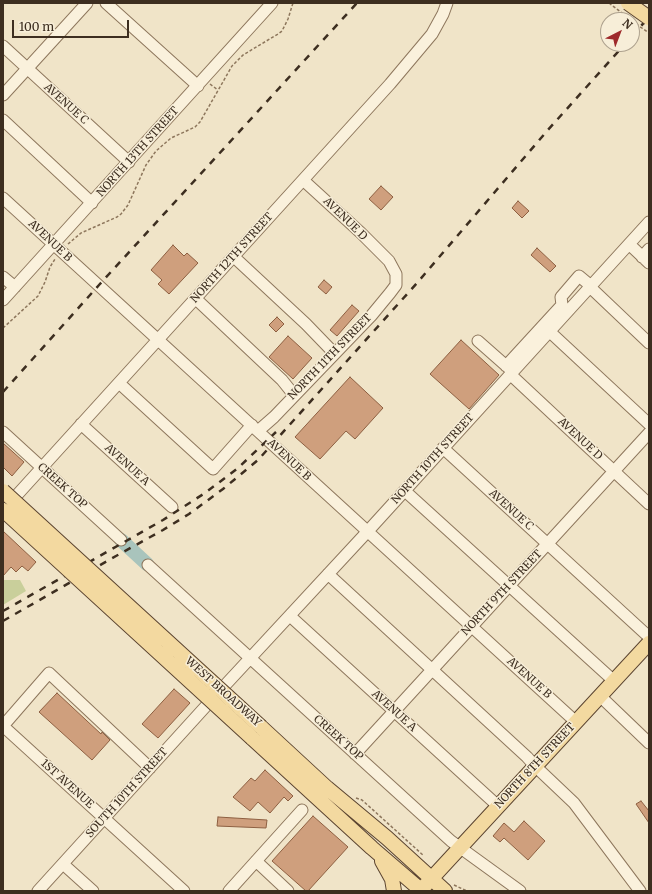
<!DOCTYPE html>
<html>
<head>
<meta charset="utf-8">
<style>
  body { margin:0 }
  #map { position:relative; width:652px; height:894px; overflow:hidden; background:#f0e4c8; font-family:Merriweather,serif }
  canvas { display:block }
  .frame { position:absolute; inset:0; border:4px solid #3d2e20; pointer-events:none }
  .north { position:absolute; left:600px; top:12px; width:40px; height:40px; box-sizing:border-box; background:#f7eed8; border:1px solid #ada18e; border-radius:50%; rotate:42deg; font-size:11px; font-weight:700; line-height:16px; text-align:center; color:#3d2e20 }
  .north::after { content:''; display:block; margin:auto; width:14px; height:18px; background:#9e2a2b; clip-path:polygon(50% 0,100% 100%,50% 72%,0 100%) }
  .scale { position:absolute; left:12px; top:20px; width:117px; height:18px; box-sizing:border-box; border:2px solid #3d2e20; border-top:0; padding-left:5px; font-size:12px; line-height:14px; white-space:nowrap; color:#3d2e20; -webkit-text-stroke:3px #f7eed8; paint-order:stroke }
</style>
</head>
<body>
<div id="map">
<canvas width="652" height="894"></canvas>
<div class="frame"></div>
<div class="north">N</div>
<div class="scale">100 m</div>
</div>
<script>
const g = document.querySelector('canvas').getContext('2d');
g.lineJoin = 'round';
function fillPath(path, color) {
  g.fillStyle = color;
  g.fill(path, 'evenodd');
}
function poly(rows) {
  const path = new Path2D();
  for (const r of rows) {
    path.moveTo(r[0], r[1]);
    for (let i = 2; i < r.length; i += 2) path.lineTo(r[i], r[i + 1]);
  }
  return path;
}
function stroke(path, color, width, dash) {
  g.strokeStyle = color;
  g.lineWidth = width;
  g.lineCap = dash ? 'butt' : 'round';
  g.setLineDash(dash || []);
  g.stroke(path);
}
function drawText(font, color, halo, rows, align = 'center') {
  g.font = font + ' Merriweather,serif';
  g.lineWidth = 3;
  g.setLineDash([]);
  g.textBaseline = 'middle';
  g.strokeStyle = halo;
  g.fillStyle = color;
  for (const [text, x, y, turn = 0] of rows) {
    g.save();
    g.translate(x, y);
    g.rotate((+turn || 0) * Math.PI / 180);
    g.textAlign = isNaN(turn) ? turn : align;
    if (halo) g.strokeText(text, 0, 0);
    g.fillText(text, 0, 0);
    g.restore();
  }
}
const green = poly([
  [3,580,20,580,26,591,3,605]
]);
const river = poly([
  [121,540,147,564]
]);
const building = poly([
  [381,186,393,197,381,210,369,199,381,186],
  [518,201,529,211,522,218,512,208,518,201],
  [173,245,184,256,187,253,198,263,169,294,158,284,162,280,151,270,173,245],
  [537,248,556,266,550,272,531,255,537,248],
  [324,280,332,287,326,294,318,287,324,280],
  [352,305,359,311,337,336,330,330,352,305],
  [277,317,284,324,276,332,269,325,277,317],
  [288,336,312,358,293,379,269,357,288,336],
  [461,340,499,375,469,409,430,374,461,340],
  [350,377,383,408,355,439,346,431,320,459,295,437,350,377],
  [3,443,24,462,12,476,3,467,3,443],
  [3,531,36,562,28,571,22,566,16,572,11,567,3,576,3,531],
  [174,689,190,703,158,738,142,724,174,689],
  [57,693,101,734,102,732,110,740,92,760,39,712,57,693],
  [265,770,293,796,288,801,284,797,270,813,258,802,250,811,233,797,251,778,255,781,265,770],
  [641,801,649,811,649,823,636,804,641,801],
  [313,816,348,847,308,891,306,891,272,861,313,816],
  [218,817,267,820,266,828,217,826,218,817],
  [524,821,545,841,528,860,504,838,500,842,493,836,504,823,514,832,524,821]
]);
const path = poly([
  [609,3,631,20],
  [210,84,218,90],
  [68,244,81,233,117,217,121,214,128,205,146,165,156,151,171,138,195,127,200,122,232,66,243,55,278,34,282,31,288,19,293,3],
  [3,328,38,296,45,282,50,267,55,259],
  [356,798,362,800,424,856],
  [454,885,467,891]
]);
const minor = poly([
  [106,3,198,86],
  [3,46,129,162],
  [3,95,87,3],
  [3,120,92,203],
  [3,198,576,722],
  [629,244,649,263],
  [234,257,306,324,334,353],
  [642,257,649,249],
  [3,277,15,287],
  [590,287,649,343],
  [196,299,282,380,294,395],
  [3,300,272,3],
  [550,332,649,424],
  [478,341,512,371],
  [506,366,562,305,561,297,579,276,591,286],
  [511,375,649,504],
  [119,383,213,469,252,425],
  [81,424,172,507],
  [258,431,274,417,371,316,390,293,396,285,396,274,389,261,361,233,303,180],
  [3,432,121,540],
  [443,448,649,637],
  [405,491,614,681],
  [7,506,390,84,432,34,443,14,447,3],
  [148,565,451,841,520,891],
  [328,574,527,757,535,766,574,803,640,891],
  [290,616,498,806],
  [600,696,649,743],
  [3,726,184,891],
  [3,726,49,673,150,768],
  [355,754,649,433],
  [256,861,288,891],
  [63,864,93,891],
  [38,891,216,695,368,531,649,222],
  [229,891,302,810]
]);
const major = poly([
  [261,727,327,788,387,838,445,891],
  [252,738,372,848,422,891],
  [382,861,392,879,394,891],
  [420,891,649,643]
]);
const rail = poly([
  [632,36,649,17],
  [3,392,99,285,357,3],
  [3,611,163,520,205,493,238,468,276,432],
  [3,621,116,556,163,530,189,514,223,489,258,460,417,283,547,131,625,44]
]);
const pathBridge = poly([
  [632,21,649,33]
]);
const majorBridge = poly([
  [628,3,649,18],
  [3,491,261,727],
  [3,510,252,738]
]);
const streetNames = [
  ["AVENUE C",66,104,42],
  ["NORTH 13TH STREET",138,152,-48],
  ["AVENUE D",345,219,44],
  ["AVENUE B",50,241,43],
  ["NORTH 12TH STREET",232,258,-48],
  ["NORTH 11TH STREET",330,357,-46],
  ["AVENUE D",580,439,43],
  ["NORTH 10TH STREET",433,459,-48],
  ["AVENUE B",289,460,43],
  ["AVENUE A",127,465,42],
  ["CREEK TOP",62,486,42],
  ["AVENUE C",511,510,42],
  ["NORTH 9TH STREET",502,593,-47],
  ["AVENUE B",529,678,42],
  ["WEST BROADWAY",223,692,42],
  ["AVENUE A",394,711,42],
  ["CREEK TOP",338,738,42],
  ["NORTH 8TH STREET",535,766,-47],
  ["1ST AVENUE",67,784,42],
  ["SOUTH 10TH STREET",127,793,-48]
];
fillPath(green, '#c9cf9b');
stroke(river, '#a9c4bc', 14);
fillPath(building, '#cf9f7d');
stroke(building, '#8d5f41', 1);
stroke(minor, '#8d765c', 13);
stroke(major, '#5b4430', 16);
stroke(path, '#8d765c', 1.5, [3, 2]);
stroke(minor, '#faf1dc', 11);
stroke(major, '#f3d9a0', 14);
stroke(rail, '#3d2e20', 2.5, [7, 7]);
stroke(majorBridge, '#5b4430', 16, []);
stroke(pathBridge, '#8d765c', 1.5, [3, 2]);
stroke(majorBridge, '#f3d9a0', 14);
drawText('11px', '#3d2e20', '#f7eed8', streetNames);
</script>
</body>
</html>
